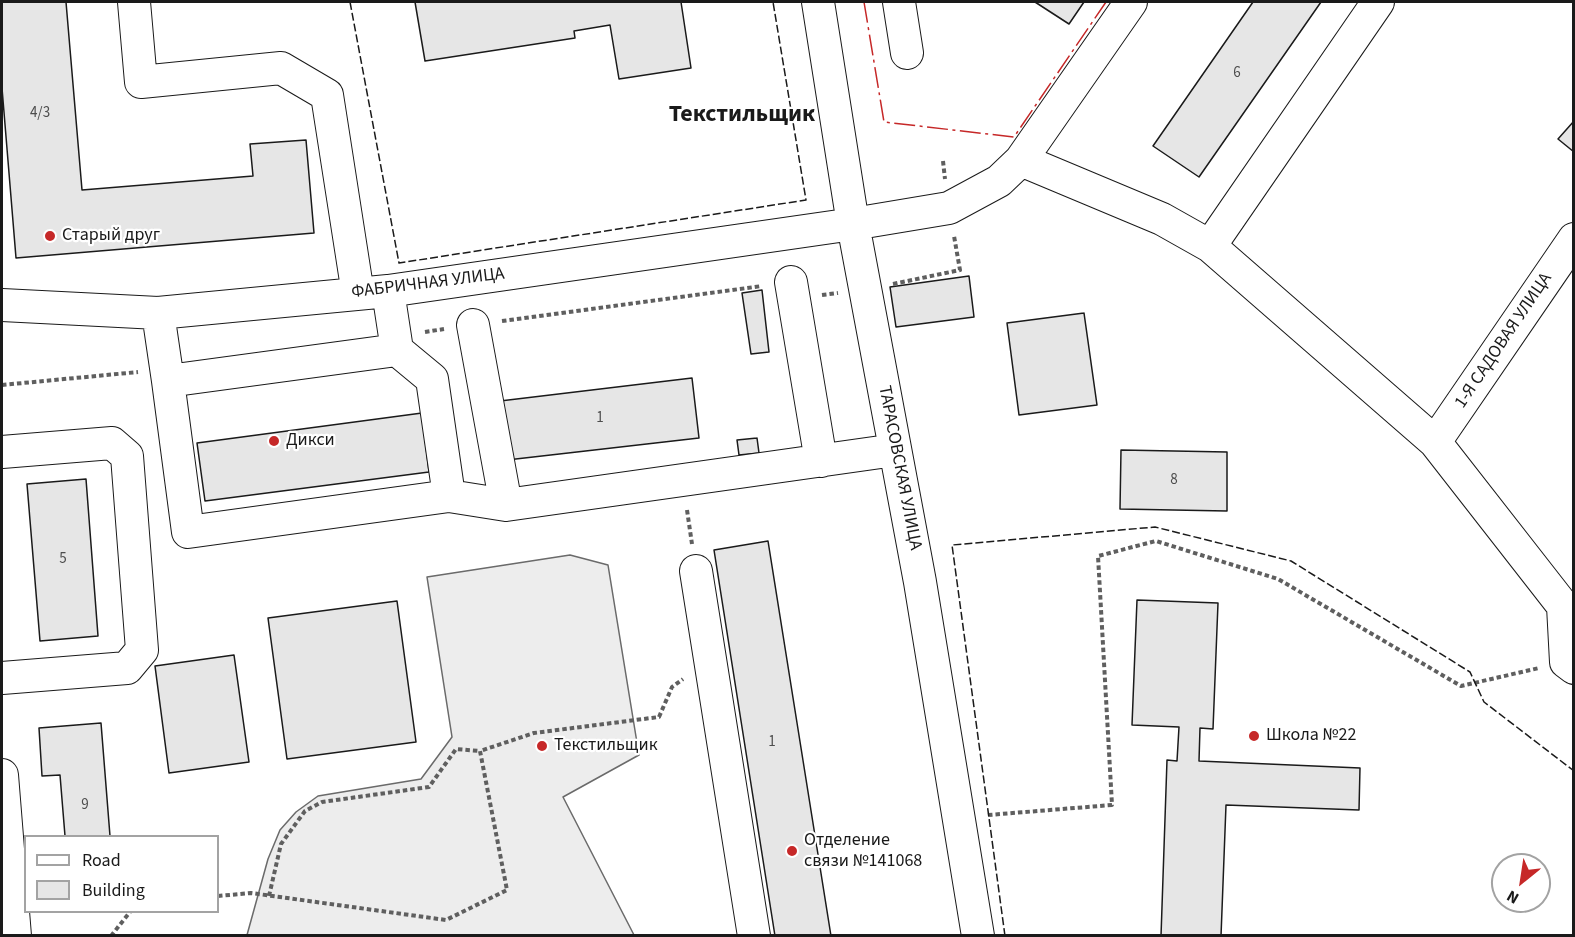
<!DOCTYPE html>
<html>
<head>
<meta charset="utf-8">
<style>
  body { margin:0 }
  #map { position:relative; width:1575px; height:937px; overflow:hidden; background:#fff; font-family:"Source Sans 3",sans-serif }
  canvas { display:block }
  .frame { position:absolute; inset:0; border:3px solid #1a1a1a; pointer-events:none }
  .legend { position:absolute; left:24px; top:835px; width:195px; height:78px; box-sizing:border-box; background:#fff; border:2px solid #a3a3a3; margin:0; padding:8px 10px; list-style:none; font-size:18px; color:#1a1a1a }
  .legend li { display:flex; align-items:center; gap:12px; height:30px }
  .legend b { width:30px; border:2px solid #a3a3a3 }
  .north { position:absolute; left:1491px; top:853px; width:60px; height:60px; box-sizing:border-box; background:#fff; border:2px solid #a3a3a3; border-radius:50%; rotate:210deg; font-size:16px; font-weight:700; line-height:24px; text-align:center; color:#1a1a1a }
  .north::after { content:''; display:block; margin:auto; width:21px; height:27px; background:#c62828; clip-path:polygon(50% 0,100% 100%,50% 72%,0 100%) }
</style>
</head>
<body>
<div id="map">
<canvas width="1575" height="937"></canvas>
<div class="frame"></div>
<ul class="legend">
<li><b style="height:8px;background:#fff"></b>Road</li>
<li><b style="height:16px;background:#e6e6e6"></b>Building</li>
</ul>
<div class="north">N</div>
</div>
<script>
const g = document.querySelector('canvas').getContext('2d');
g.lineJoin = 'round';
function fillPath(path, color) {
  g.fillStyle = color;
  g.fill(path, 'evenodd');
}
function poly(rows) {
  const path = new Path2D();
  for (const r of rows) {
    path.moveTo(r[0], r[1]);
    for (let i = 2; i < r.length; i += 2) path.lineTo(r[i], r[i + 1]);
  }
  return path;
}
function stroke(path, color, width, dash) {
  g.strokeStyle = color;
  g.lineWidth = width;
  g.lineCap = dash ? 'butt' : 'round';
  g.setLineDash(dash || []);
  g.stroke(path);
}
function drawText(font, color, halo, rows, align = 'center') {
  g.font = font + ' "Source Sans 3",sans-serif';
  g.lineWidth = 4.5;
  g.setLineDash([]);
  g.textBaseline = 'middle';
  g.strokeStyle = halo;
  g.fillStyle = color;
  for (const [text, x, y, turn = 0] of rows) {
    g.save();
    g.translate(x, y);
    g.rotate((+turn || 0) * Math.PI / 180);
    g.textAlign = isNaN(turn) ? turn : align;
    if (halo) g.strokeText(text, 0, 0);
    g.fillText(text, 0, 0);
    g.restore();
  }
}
const built = poly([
  [570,555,608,565,639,755,563,797,634,935,247,935,268,859,280,830,296,812,318,796,421,779,452,737,427,577,570,555]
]);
const building = poly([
  [2,2,66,2,82,190,253,176,250,144,306,140,314,233,16,258,2,88,2,2],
  [415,2,681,2,691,68,619,79,610,25,574,31,575,38,425,61,415,2],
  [1035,2,1084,2,1069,24,1035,2],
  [1253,2,1321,2,1199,177,1153,146,1253,2],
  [1574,121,1574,152,1558,139,1574,121],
  [969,276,974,317,896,327,890,287,969,276],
  [762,290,769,352,751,354,742,293,762,290],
  [1084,313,1097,405,1019,415,1007,323,1084,313],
  [692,378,699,438,507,460,500,401,692,378],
  [422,413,429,472,205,501,197,443,422,413],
  [757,438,759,453,739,455,737,440,757,438],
  [1121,450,1227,452,1227,511,1120,509,1121,450],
  [86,479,98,636,40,641,27,484,86,479],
  [768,541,831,936,775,936,714,550,768,541],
  [1137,600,1218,603,1213,729,1200,728,1199,761,1360,768,1359,810,1226,805,1221,936,1161,936,1167,760,1177,761,1179,727,1132,725,1137,600],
  [397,601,416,742,287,759,268,618,397,601],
  [234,655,249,762,169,773,155,666,234,655],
  [101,723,110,836,65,836,60,775,42,776,39,728,101,723]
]);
const path = poly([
  [943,161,945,179],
  [893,284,960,270,954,236],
  [822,295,838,293],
  [502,321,762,286],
  [425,332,444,329],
  [2,385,138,372],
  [687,510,692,544],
  [988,815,1112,805,1098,556,1156,541,1278,579,1461,686,1539,668],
  [218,896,251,893,446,920,507,890,480,751,534,733,659,717,672,687,683,679],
  [269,896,281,844,305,811,322,802,429,787,456,749,480,751],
  [111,936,130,912]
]);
const minor = poly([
  [134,2,141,82,281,68,327,95,358,294],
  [818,2,853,224,920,582,978,936],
  [899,2,907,53],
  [1021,160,1162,219,1210,246,1435,442,1563,606,1566,662,1574,668],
  [1210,246,1378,2],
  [791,282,821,461],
  [2,305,158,313,388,291,853,224,949,208,999,181,1021,160,1131,2],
  [158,313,168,381,397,350,388,291],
  [473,325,506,505,895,450],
  [168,381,188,532,449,496,432,379,397,350],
  [1435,442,1574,239],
  [2,452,112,443,127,456,142,650,127,668,2,678],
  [449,496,506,505],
  [696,571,754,936],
  [2,775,15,936]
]);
const fence = poly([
  [350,2,399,263,806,200,773,2],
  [1005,936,952,545,1155,527,1291,561,1470,672,1484,702,1574,771]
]);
const power = poly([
  [864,2,884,122,1014,137,1106,2]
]);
const markers = [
  [50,236,6,"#c62828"],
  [274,441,6,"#c62828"],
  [1254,736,6,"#c62828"],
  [542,746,6,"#c62828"],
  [792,851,6,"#c62828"]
];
const numberNames = [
  ["6",1237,74],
  ["4/3",40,114],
  ["1",600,419],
  ["8",1174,481],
  ["5",63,560],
  ["1",772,743],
  ["9",85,806]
];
const poiNames = [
  ["Старый друг",62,236],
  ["Дикси",286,441],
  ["Школа №22",1266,736],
  ["Текстильщик",554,746],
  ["Отделение",804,841],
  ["связи №141068",804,862]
];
const streetNames = [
  ["ФАБРИЧНАЯ УЛИЦА",428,284,-7],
  ["1-Я САДОВАЯ УЛИЦА",1504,341,-56],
  ["ТАРАСОВСКАЯ УЛИЦА",899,468,79]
];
const districtNames = [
  ["Текстильщик",742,116]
];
fillPath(built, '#ededed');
stroke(built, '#6a6a6a', 1.5);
fillPath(building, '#e6e6e6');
stroke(building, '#1a1a1a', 1.5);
stroke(minor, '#1a1a1a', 34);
stroke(path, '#5f5f5f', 4, [4.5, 3]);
stroke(minor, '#fff', 32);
stroke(fence, '#1a1a1a', 1.5, [8, 3]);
stroke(power, '#c62828', 1.5, [21, 4.5, 3, 4.5]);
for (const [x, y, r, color] of markers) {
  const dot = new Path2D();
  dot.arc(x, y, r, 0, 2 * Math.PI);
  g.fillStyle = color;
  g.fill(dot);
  stroke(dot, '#fff', 2);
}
drawText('15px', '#4d4d4d', null, numberNames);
drawText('18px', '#1a1a1a', '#fff', poiNames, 'left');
drawText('18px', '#1a1a1a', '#fff', streetNames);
drawText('bold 24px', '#1a1a1a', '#fff', districtNames);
</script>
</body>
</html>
